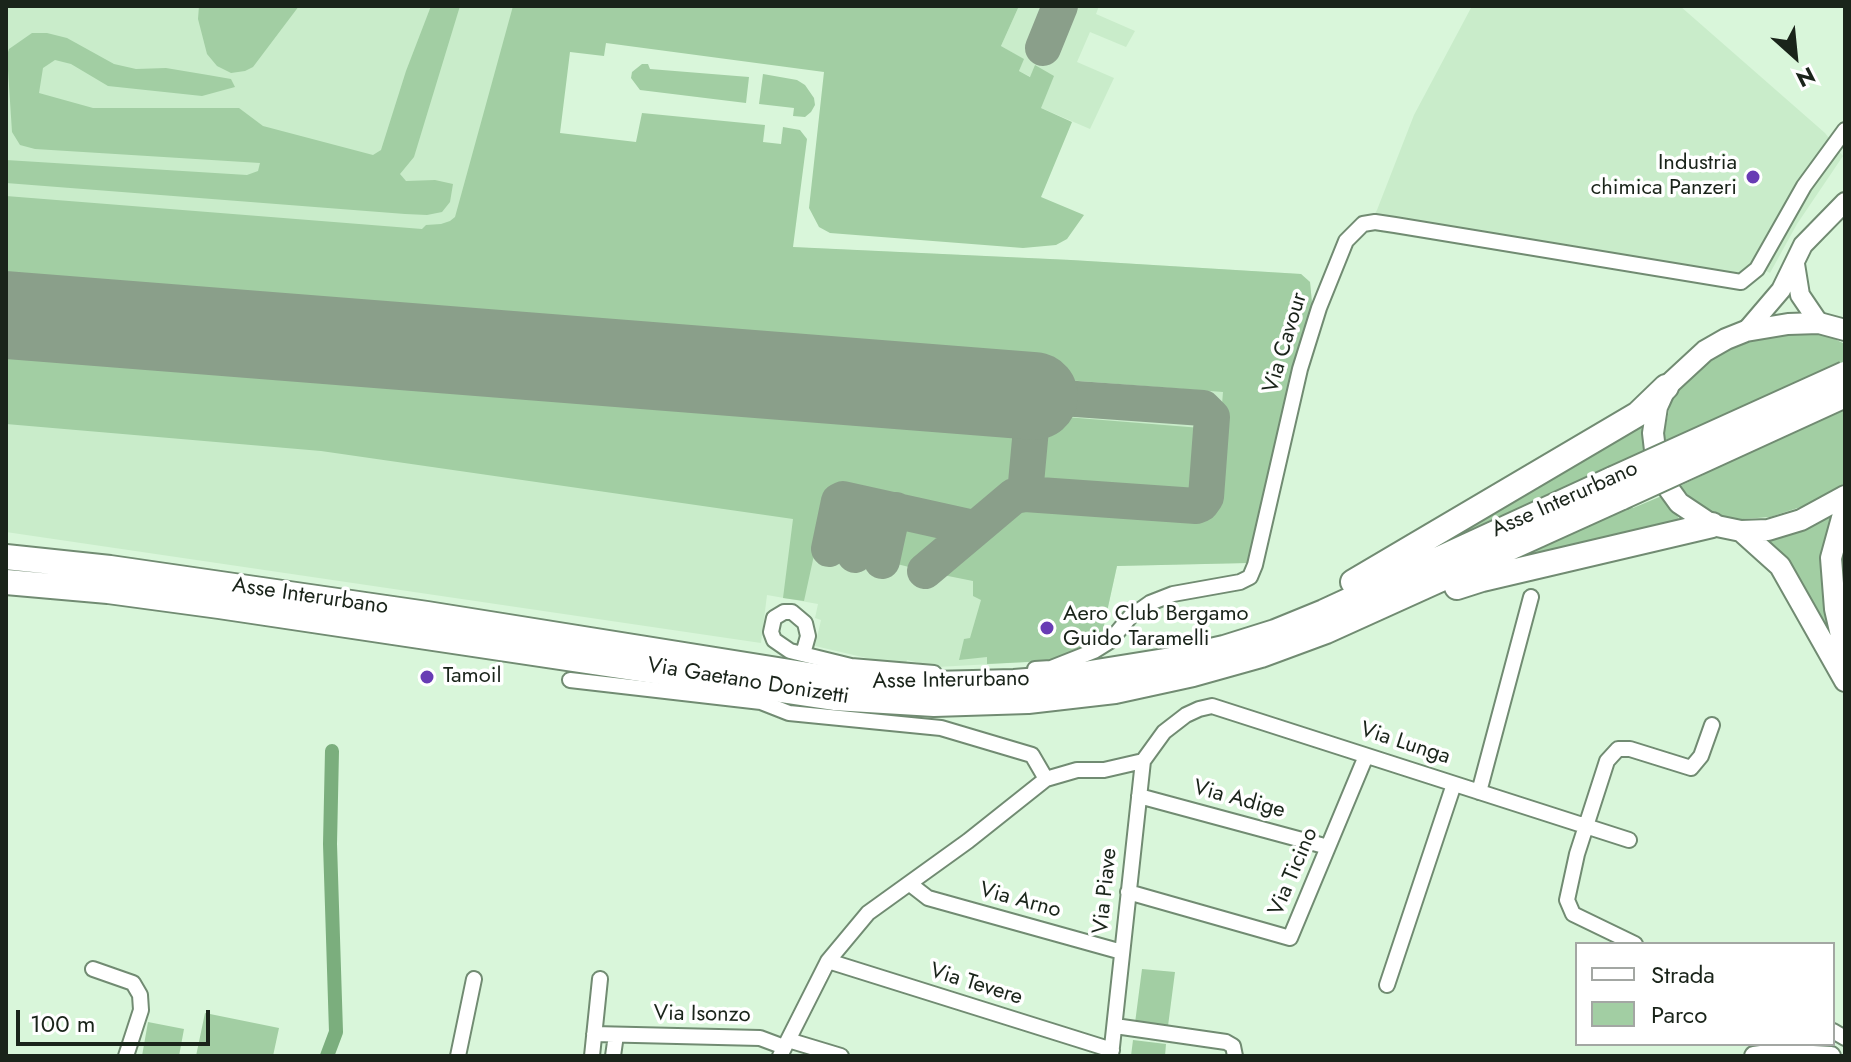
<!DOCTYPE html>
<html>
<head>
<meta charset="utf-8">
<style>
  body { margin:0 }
  #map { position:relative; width:1851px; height:1062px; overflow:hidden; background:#d9f6da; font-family:Jost,sans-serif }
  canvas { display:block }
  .frame { position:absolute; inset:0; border:8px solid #1a241a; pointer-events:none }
  .legend { position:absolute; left:1575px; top:942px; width:260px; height:104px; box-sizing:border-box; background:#fff; border:2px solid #a3a7a3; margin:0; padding:10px 14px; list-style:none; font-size:24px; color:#1a241a }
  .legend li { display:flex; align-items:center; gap:16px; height:40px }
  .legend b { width:40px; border:2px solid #a3a7a3 }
  .north { position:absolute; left:1755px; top:16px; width:80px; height:80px; -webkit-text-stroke:6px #fff; paint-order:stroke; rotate:153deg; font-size:22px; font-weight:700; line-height:32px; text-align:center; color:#1a241a }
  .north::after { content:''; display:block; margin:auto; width:28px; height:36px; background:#1a241a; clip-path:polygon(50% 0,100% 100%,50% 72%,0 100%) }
  .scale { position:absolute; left:16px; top:1010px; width:194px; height:36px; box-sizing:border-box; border:4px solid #1a241a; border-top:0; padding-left:10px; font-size:24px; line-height:28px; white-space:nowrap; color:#1a241a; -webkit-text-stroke:6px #fff; paint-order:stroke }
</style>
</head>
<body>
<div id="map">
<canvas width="1851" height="1062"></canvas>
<div class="frame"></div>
<ul class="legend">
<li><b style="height:10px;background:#fff"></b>Strada</li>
<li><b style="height:22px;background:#a2cea3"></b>Parco</li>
</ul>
<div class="north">N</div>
<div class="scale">100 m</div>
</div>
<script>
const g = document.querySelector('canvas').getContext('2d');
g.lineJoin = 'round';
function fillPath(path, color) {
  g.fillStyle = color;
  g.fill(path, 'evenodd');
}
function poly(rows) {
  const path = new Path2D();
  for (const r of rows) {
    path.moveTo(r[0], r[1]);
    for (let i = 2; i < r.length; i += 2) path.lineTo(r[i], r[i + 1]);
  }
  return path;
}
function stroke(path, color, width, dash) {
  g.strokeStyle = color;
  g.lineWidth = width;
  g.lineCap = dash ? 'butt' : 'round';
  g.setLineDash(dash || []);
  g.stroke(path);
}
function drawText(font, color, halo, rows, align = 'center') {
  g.font = font + ' Jost,sans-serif';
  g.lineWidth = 7;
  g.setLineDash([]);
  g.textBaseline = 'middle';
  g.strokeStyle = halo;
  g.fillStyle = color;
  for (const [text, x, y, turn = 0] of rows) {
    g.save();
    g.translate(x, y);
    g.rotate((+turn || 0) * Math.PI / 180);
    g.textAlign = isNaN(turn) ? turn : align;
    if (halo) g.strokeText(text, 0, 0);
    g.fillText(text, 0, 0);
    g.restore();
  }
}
const built = poly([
  [6,6,523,6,463,232,1071,260,1301,274,1310,282,1312,303,1248,563,1117,566,1101,639,1047,661,937,667,907,660,905,667,815,646,821,620,815,618,818,604,767,595,761,643,6,532],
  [1019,6,1099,6,1096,14,1135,31,1126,47,1090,32,1077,62,1114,78,1090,129,1041,108,1036,66,1031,77,1019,71,1023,59,1001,46],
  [1472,6,1680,6,1825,133,1843,156,1797,224,1770,273,1764,270,1749,286,1731,288,1366,230,1377,210,1414,115]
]);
const green = poly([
  [199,6,299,6,253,67,245,71,231,73,217,66,207,54,198,19],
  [431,6,460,6,414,157,400,174,406,181,435,180,453,184,450,202,442,212,427,215,405,214,6,183,6,160,247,175,258,171,260,163,35,149,20,145,12,132,7,55,9,49,32,33,47,33,67,38,114,64,136,69,166,68,208,75,231,79,235,87,202,96,108,86,71,64,55,60,43,68,39,93,93,108,239,108,263,126,373,155,381,150,406,71],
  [513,6,1019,6,1001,46,1024,59,1019,71,1030,77,1035,65,1054,76,1041,108,1072,122,1041,197,1084,215,1067,239,1056,245,1023,248,830,233,819,227,809,208,824,72,606,43,604,56,570,52,560,133,636,142,642,113,765,125,763,142,781,144,783,127,800,130,807,139,793,247,1071,260,1301,274,1310,282,1312,303,1248,563,1117,566,1101,639,1047,661,987,664,987,657,959,660,964,639,970,638,981,600,973,596,973,581,933,573,1004,511,1021,502,1213,516,1223,392,6,299,6,196,422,229,426,225,441,224,450,221,455,217],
  [642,64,648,64,650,69,749,77,746,103,640,90,631,78,632,72],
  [763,74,797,80,805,85,814,98,815,105,811,112,805,117,793,116,794,108,759,104],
  [1811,332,1828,336,1845,344,1845,365,1666,447,1664,433,1671,401,1682,385,1708,361,1744,341,1773,333],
  [6,335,1019,413,1024,420,1025,428,1020,470,1016,479,972,520,835,489,822,547,816,546,804,601,783,598,793,519,321,451,6,424],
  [1845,410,1845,483,1813,503,1770,517,1730,520,1696,504,1680,486,1703,475,1702,471],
  [1041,415,1201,428,1205,434,1199,491,1194,497,1185,498,1053,487,1042,480,1037,469],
  [1639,424,1645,430,1646,451,1622,465,1418,556],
  [1664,495,1681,522,1479,572,1631,505,1633,508],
  [853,509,859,509,849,553,835,550,845,514],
  [880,514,886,515,875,559,862,556,870,521],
  [1832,515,1835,520,1833,642,1762,538],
  [908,520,960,532,917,569,889,562,897,527],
  [1142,969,1175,972,1168,1026,1135,1023],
  [205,1013,279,1028,273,1056,196,1056],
  [148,1022,184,1029,179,1056,142,1056],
  [1133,1040,1166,1044,1165,1056,1131,1056]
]);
const canal = poly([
  [327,1056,336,1032,330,844,332,751]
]);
const taxiway = poly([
  [1043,48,1060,6],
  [829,549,839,501,843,499,974,528],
  [855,555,866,508,870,505],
  [882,561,892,515,896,510],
  [925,571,1014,496,1025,494,1196,506,1201,504,1206,497,1212,417,1203,408,1034,396,1025,494]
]);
const runway = poly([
  [6,315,1034,396]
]);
const minor = poly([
  [803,654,808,636,805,623,792,612,784,612,774,618,771,632,774,640,790,651,851,666,934,673],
  [1035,669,1051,668,1094,651,1110,641,1130,617,1150,603,1173,594,1240,582,1250,577,1255,565,1300,369,1319,308,1346,241,1363,224,1375,222,1395,225,1741,282,1757,269,1804,186,1845,130],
  [570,680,761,702,789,713,941,728,1032,755,1046,779],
  [1479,792,1531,597],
  [1139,796,1328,847],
  [910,884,928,898,1122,952],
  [1128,892,1290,938,1366,756],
  [1635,944,1573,914,1567,900,1577,854,1607,761,1618,749,1630,749,1691,768,1701,756,1712,725],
  [828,961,1112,1050],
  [93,969,133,983,140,995,141,1010,126,1056],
  [1387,985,1454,784],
  [1115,1026,1226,1042,1233,1046,1235,1056],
  [1833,1031,1845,1038],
  [594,1034,760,1038,784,1047],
  [788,1040,841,1056],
  [458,1056,474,979],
  [592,1056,600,979],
  [613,1056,616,1035],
  [780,1056,828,961,868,913,968,841,1046,779,1077,770,1104,770,1143,761,1164,732,1186,715,1199,709,1212,706,1629,840],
  [1111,1056,1143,761]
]);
const tertiary = poly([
  [1795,264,1800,295,1819,323],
  [1746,331,1781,290,1803,245,1845,202],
  [1754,1056,1776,1053,1831,1056]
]);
const secondary = poly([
  [1845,330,1819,323,1788,324,1746,331,1726,339,1705,351,1666,387,1657,407,1653,433,1657,467,1666,485,1679,503,1712,525,1741,531,1768,530,1801,520,1845,496],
  [1845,507,1831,558,1835,609,1845,653],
  [1741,531,1780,566,1845,681]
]);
const trunk = poly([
  [6,557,110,568,427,614,834,679,891,685,1014,682,1053,679,1171,660,1224,648,1275,632,1324,612,1613,479],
  [6,582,108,591,219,606,834,698,934,704,1028,701,1115,691,1193,674,1261,655,1326,631,1622,497],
  [1353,582,1638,414,1666,387],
  [1457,587,1482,579,1712,525]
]);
const trunkBridge = poly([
  [1613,479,1845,374],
  [1622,497,1845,395]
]);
const markers = [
  [1753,177,8,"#683cb4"],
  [1047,628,8,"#683cb4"],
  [427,677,8,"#683cb4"]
];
const poiNames = [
  ["Industria",1737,164,"right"],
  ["chimica Panzeri",1737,189,"right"],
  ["Aero Club Bergamo",1063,615],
  ["Guido Taramelli",1063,640],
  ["Tamoil",443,677]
];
const streetNames = [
  ["Via Cavour",1286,343,-73],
  ["Asse Interurbano",1565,500,-24],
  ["Asse Interurbano",310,597,8],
  ["Asse Interurbano",951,681,-1],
  ["Via Gaetano Donizetti",748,682,9],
  ["Via Lunga",1405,744,18],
  ["Via Adige",1239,800,15],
  ["Via Ticino",1294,872,-67],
  ["Via Piave",1106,891,-84],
  ["Via Arno",1020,901,15],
  ["Via Tevere",976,985,17],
  ["Via Isonzo",702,1015,1]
];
fillPath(built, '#c9ecca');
fillPath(green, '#a2cea3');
stroke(canal, '#7bae7d', 14);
stroke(taxiway, '#8a9f8a', 36);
stroke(runway, '#8a9f8a', 88);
stroke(minor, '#718b72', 18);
stroke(tertiary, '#718b72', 22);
stroke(secondary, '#718b72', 24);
stroke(trunk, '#718b72', 28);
stroke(minor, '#fff', 14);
stroke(tertiary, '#fff', 18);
stroke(secondary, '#fff', 20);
stroke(trunk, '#fff', 24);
stroke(trunkBridge, '#718b72', 28, []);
stroke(trunkBridge, '#fff', 24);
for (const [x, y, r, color] of markers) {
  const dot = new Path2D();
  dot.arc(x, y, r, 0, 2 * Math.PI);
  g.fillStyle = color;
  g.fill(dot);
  stroke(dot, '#fff', 3);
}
drawText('22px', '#1a241a', '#fff', poiNames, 'left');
drawText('22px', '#1a241a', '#fff', streetNames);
</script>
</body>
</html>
